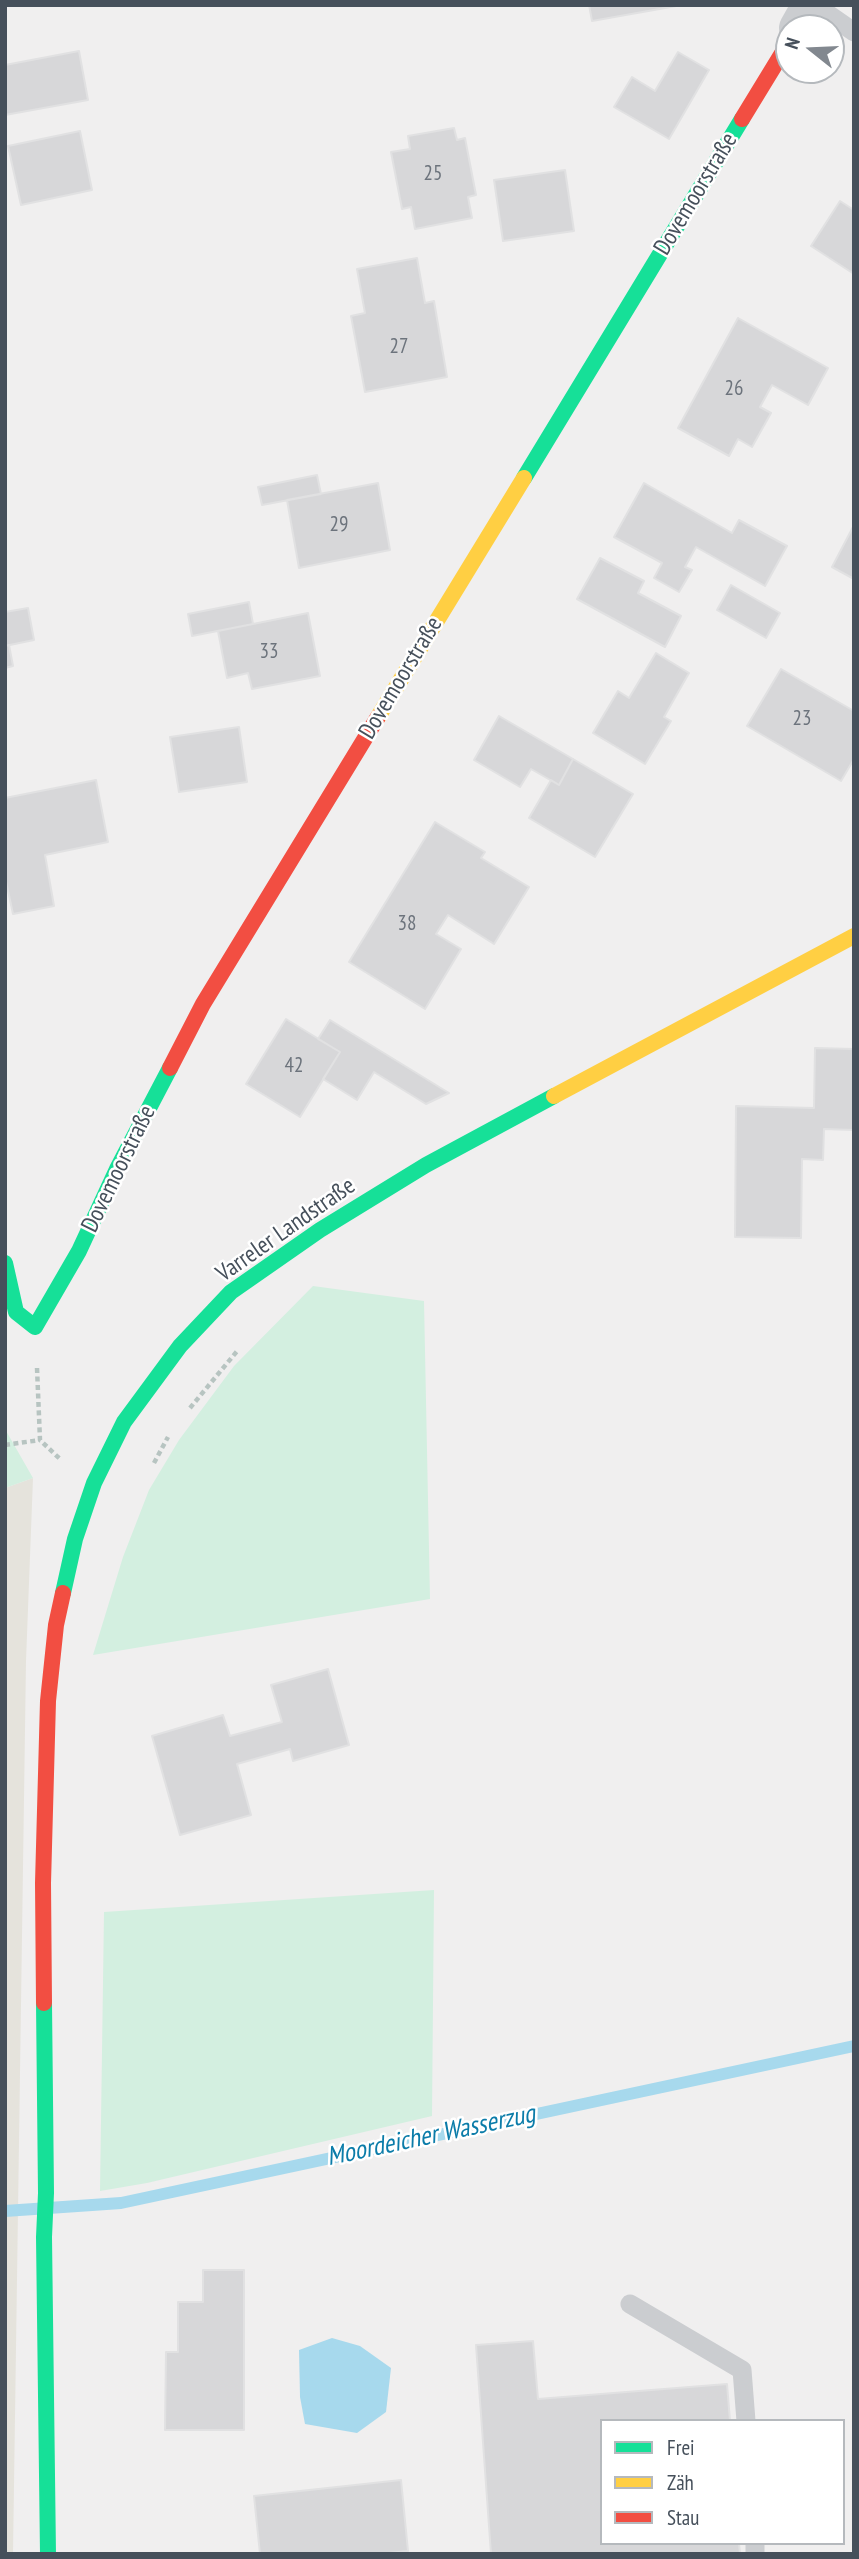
<!DOCTYPE html>
<html>
<head>
<meta charset="utf-8">
<style>
  body { margin:0 }
  #map { position:relative; width:859px; height:2559px; overflow:hidden; background:#f0efef; font-family:"PT Sans Narrow",sans-serif }
  canvas { display:block }
  .frame { position:absolute; inset:0; border:7px solid #46505b; pointer-events:none }
  .legend { position:absolute; left:600px; top:2419px; width:245px; height:126px; box-sizing:border-box; background:#fff; border:2px solid #b5b9bd; margin:0; padding:9px 12px; list-style:none; font-size:21px; color:#46505b }
  .legend li { display:flex; align-items:center; gap:14px; height:35px }
  .legend b { width:35px; border:2px solid #b5b9bd }
  .north { position:absolute; left:775px; top:14px; width:70px; height:70px; box-sizing:border-box; background:#fff; border:2px solid #b5b9bd; border-radius:50%; rotate:288deg; font-size:19px; font-weight:700; line-height:28px; text-align:center; color:#46505b }
  .north::after { content:''; display:block; margin:auto; width:24px; height:32px; background:#82888f; clip-path:polygon(50% 0,100% 100%,50% 72%,0 100%) }
</style>
</head>
<body>
<div id="map">
<canvas width="859" height="2559"></canvas>
<div class="frame"></div>
<ul class="legend">
<li><b style="height:9px;background:#16e098"></b>Frei</li>
<li><b style="height:9px;background:#ffcf43"></b>Zäh</li>
<li><b style="height:9px;background:#f24e42"></b>Stau</li>
</ul>
<div class="north">N</div>
</div>
<script>
const g = document.querySelector('canvas').getContext('2d');
g.lineJoin = 'round';
function fillPath(path, color) {
  g.fillStyle = color;
  g.fill(path, 'evenodd');
}
function poly(rows) {
  const path = new Path2D();
  for (const r of rows) {
    path.moveTo(r[0], r[1]);
    for (let i = 2; i < r.length; i += 2) path.lineTo(r[i], r[i + 1]);
  }
  return path;
}
function stroke(path, color, width, dash) {
  g.strokeStyle = color;
  g.lineWidth = width;
  g.lineCap = dash ? 'butt' : 'round';
  g.setLineDash(dash || []);
  g.stroke(path);
}
function drawText(font, color, halo, rows, align = 'center') {
  g.font = font + ' "PT Sans Narrow",sans-serif';
  g.lineWidth = 5;
  g.setLineDash([]);
  g.textBaseline = 'middle';
  g.strokeStyle = halo;
  g.fillStyle = color;
  for (const [text, x, y, turn = 0] of rows) {
    g.save();
    g.translate(x, y);
    g.rotate((+turn || 0) * Math.PI / 180);
    g.textAlign = isNaN(turn) ? turn : align;
    if (halo) g.strokeText(text, 0, 0);
    g.fillText(text, 0, 0);
    g.restore();
  }
}
const commercial = poly([
  [33,1478,26,1661,13,2554,5,2554,5,1488]
]);
const green = poly([
  [313,1286,424,1301,430,1599,93,1655,123,1557,149,1490,179,1440,234,1366],
  [5,1429,33,1478,5,1488],
  [434,1890,432,2116,147,2183,100,2191,104,1912]
]);
const water = poly([
  [332,2338,360,2346,391,2368,386,2412,357,2433,305,2424,300,2397,299,2350]
]);
const stream = poly([
  [5,2211,121,2203,854,2046]
]);
const building = poly([
  [589,5,682,5,592,21,589,5],
  [79,51,88,100,5,115,5,65,79,51],
  [678,52,709,70,669,139,614,107,632,77,655,91,678,52],
  [454,128,457,140,465,138,476,195,468,197,472,218,415,229,411,207,402,209,391,152,410,149,408,136,454,128],
  [80,131,92,190,21,205,8,146,80,131],
  [565,170,574,231,503,241,494,180,565,170],
  [840,201,854,210,854,274,811,246,840,201],
  [417,258,425,303,434,301,447,377,365,392,351,316,365,313,357,269,417,258],
  [738,318,828,368,808,405,772,385,760,407,771,413,752,447,738,439,729,456,678,428,738,318],
  [317,475,321,494,262,505,258,487,317,475],
  [378,483,390,550,299,568,287,500,378,483],
  [644,483,732,533,739,520,787,546,765,586,696,547,685,567,692,570,679,592,654,578,662,563,614,537,644,483],
  [854,525,854,579,832,567,854,525],
  [600,558,644,581,638,593,681,616,665,647,577,599,600,558],
  [731,585,780,613,766,638,717,610,731,585],
  [249,602,253,624,192,636,188,614,249,602],
  [28,608,34,640,5,646,5,612,28,608],
  [308,613,320,676,252,689,248,673,227,678,218,631,308,613],
  [9,645,13,666,5,668,5,646,9,645],
  [656,653,689,673,664,717,671,721,645,764,593,733,618,691,629,698,656,653],
  [781,669,854,711,854,759,841,781,747,726,781,669],
  [499,716,573,759,559,785,531,769,520,787,474,760,499,716],
  [239,727,247,782,179,792,170,737,239,727],
  [573,759,633,794,595,857,529,818,551,780,559,785,573,759],
  [96,780,108,842,45,855,54,906,13,914,5,877,5,798,96,780],
  [435,822,485,852,481,858,529,887,494,944,448,915,436,934,461,949,425,1009,349,962,435,822],
  [286,1019,340,1052,300,1117,246,1084,286,1019],
  [330,1020,449,1093,426,1104,374,1072,357,1100,323,1079,340,1052,318,1039,330,1020],
  [815,1048,854,1049,854,1130,824,1129,823,1160,802,1159,801,1238,735,1237,736,1106,814,1108,815,1048],
  [328,1669,349,1745,293,1761,290,1749,237,1764,251,1815,180,1835,152,1736,223,1715,230,1736,282,1722,271,1685,328,1669],
  [203,2270,244,2270,244,2430,165,2430,166,2352,178,2352,178,2302,203,2302,203,2270],
  [533,2341,538,2399,727,2384,730,2421,602,2421,602,2543,739,2543,740,2554,491,2554,476,2345,533,2341],
  [401,2480,408,2551,379,2554,260,2554,254,2496,401,2480]
]);
const path = poly([
  [37,1368,40,1440,60,1459],
  [190,1408,238,1350],
  [5,1445,40,1440],
  [154,1463,168,1437]
]);
const lane = poly([
  [815,5,854,32],
  [630,2304,742,2370,746,2421],
  [755,2543,755,2554]
]);
const street = poly([
  [798,28,811,5]
]);
const fast = poly([
  [524,478,742,119],
  [5,1263,16,1312,35,1327,79,1251,117,1169,170,1068],
  [63,1593,75,1539,94,1483,124,1422,180,1346,231,1292,320,1230,426,1165,554,1096],
  [44,2003,46,2193,44,2237,48,2554]
]);
const slow = poly([
  [378,717,524,478],
  [554,1096,854,936]
]);
const jam = poly([
  [742,119,789,42],
  [170,1068,203,1004,378,717],
  [44,2003,43,1883,48,1701,56,1625,63,1593]
]);
const numberNames = [
  ["25",433,174],
  ["27",399,347],
  ["26",734,389],
  ["29",339,525],
  ["33",269,652],
  ["23",802,719],
  ["38",407,924],
  ["42",294,1066]
];
const streetNames = [
  ["Dovemoorstraße",696,194,-59],
  ["Dovemoorstraße",401,678,-59],
  ["Dovemoorstraße",119,1169,-64],
  ["Varreler Landstraße",286,1230,-35]
];
const waterNames = [
  ["Moordeicher Wasserzug",431,2136,-12]
];
fillPath(commercial, '#e5e3dc');
fillPath(green, '#d3efe0');
fillPath(water, '#a7d9ed');
stroke(stream, '#a7d9ed', 12);
fillPath(building, '#d7d7d9');
stroke(building, '#e1e1e2', 2);
stroke(path, '#b7c4c1', 4.5, [5, 3.5]);
stroke(lane, '#cbcdd0', 19);
stroke(street, '#cbcdd0', 38);
stroke(fast, '#16e098', 16);
stroke(slow, '#ffcf43', 16);
stroke(jam, '#f24e42', 16);
drawText('21px', '#6c737c', null, numberNames);
drawText('24px', '#46505b', '#fff', streetNames);
drawText('italic 26px', '#0b7ca9', '#fff', waterNames);
</script>
</body>
</html>
